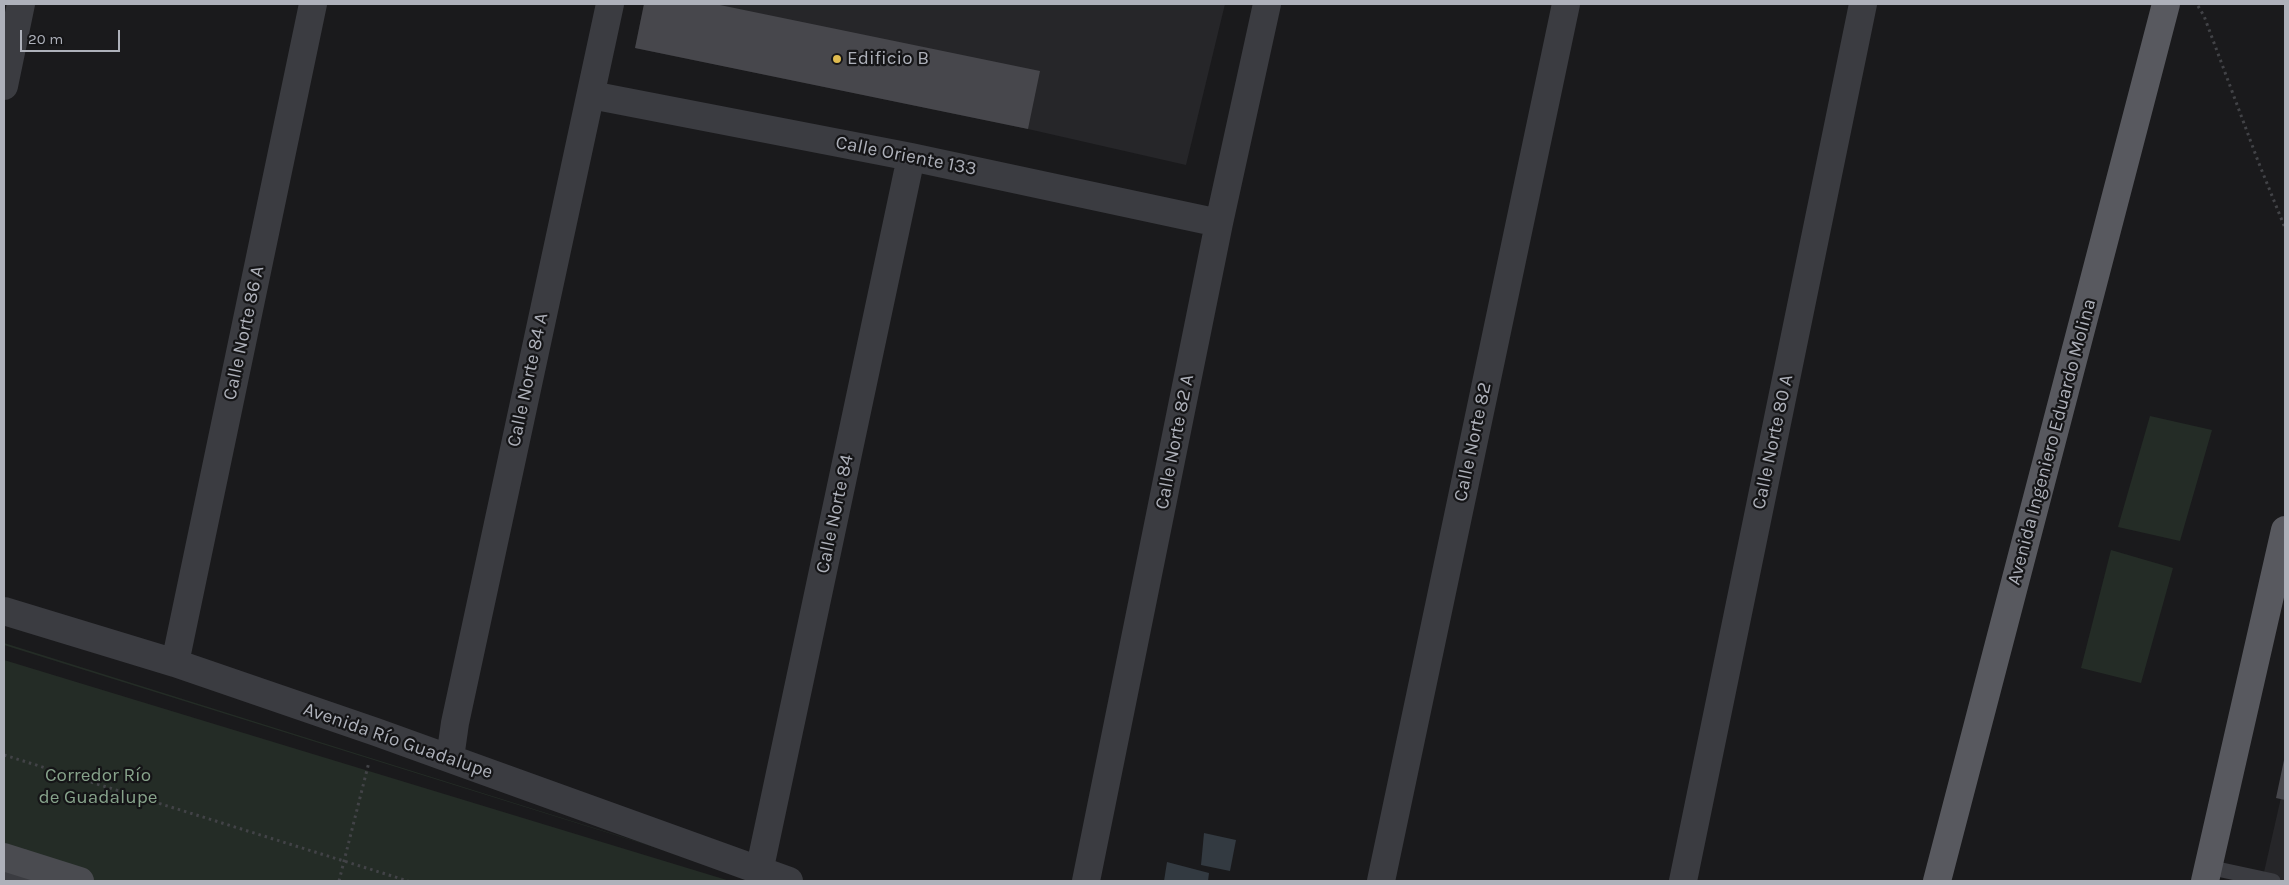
<!DOCTYPE html>
<html>
<head>
<meta charset="utf-8">
<style>
  body { margin:0 }
  #map { position:relative; width:2289px; height:885px; overflow:hidden; background:#1a1a1c; font-family:Karla,sans-serif }
  canvas { display:block }
  .frame { position:absolute; inset:0; border:5px solid #aeb1ba; pointer-events:none }
  .scale { position:absolute; left:20px; top:30px; width:100px; height:22px; box-sizing:border-box; border:2px solid #aeb1ba; border-top:0; padding-left:6px; font-size:15px; line-height:18px; white-space:nowrap; color:#aeb1ba; -webkit-text-stroke:4px #151517; paint-order:stroke }
</style>
</head>
<body>
<div id="map">
<canvas width="2289" height="885"></canvas>
<div class="frame"></div>
<div class="scale">20 m</div>
</div>
<script>
const g = document.querySelector('canvas').getContext('2d');
g.lineJoin = 'round';
function fillPath(path, color) {
  g.fillStyle = color;
  g.fill(path, 'evenodd');
}
function poly(rows) {
  const path = new Path2D();
  for (const r of rows) {
    path.moveTo(r[0], r[1]);
    for (let i = 2; i < r.length; i += 2) path.lineTo(r[i], r[i + 1]);
  }
  return path;
}
function stroke(path, color, width, dash) {
  g.strokeStyle = color;
  g.lineWidth = width;
  g.lineCap = dash ? 'butt' : 'round';
  g.setLineDash(dash || []);
  g.stroke(path);
}
function drawText(font, color, halo, rows, align = 'center') {
  g.font = font + ' Karla,sans-serif';
  g.lineWidth = 4.5;
  g.setLineDash([]);
  g.textBaseline = 'middle';
  g.strokeStyle = halo;
  g.fillStyle = color;
  for (const [text, x, y, turn = 0] of rows) {
    g.save();
    g.translate(x, y);
    g.rotate((+turn || 0) * Math.PI / 180);
    g.textAlign = isNaN(turn) ? turn : align;
    if (halo) g.strokeText(text, 0, 0);
    g.fillText(text, 0, 0);
    g.restore();
  }
}
const built = poly([
  [644,4,1225,4,1186,165,1028,129,635,48],
  [2285,780,2285,881,2262,881]
]);
const green = poly([
  [2150,416,2212,430,2180,541,2118,527],
  [2111,550,2173,568,2141,683,2081,668],
  [4,643,763,881,4,645],
  [4,660,730,881,36,881,4,871]
]);
const water = poly([
  [1204,833,1236,840,1230,871,1201,865],
  [1167,862,1209,873,1208,881,1164,881]
]);
const building = poly([
  [644,4,715,4,1040,71,1028,129,635,48],
  [2284,760,2285,760,2285,800,2276,798]
]);
const path = poly([
  [2198,6,2204,16,2258,161,2285,228],
  [4,755,408,881],
  [339,881,369,762]
]);
const lane = poly([
  [2208,867,2273,881]
]);
const street = poly([
  [4,86,21,4],
  [591,95,911,157,1219,223],
  [4,611,175,663,376,732,789,881],
  [175,663,313,4],
  [450,758,455,723,610,4],
  [759,872,911,157],
  [16,881,22,863],
  [1086,881,1219,223,1267,4],
  [1381,881,1566,4],
  [1683,881,1863,4]
]);
const secondary = poly([
  [4,857,80,881]
]);
const primary = poly([
  [1937,881,2166,4],
  [2205,881,2285,530]
]);
const markers = [
  [837,59,5,"#dfbb4f"]
];
const poiNames = [
  ["Edificio B",847,59]
];
const streetNames = [
  ["Calle Oriente 133",906,156,11],
  ["Calle Norte 86 A",244,333,-78],
  ["Calle Norte 84 A",528,380,-78],
  ["Calle Norte 82 A",1175,442,-79],
  ["Calle Norte 82",1473,442,-78],
  ["Calle Norte 80 A",1773,442,-78],
  ["Avenida Ingeniero Eduardo Molina",2052,442,-75],
  ["Calle Norte 84",835,514,-78],
  ["Avenida Río Guadalupe",398,741,19]
];
const parkNames = [
  ["Corredor Río",98,776],
  ["de Guadalupe",98,798]
];
fillPath(built, '#262629');
fillPath(green, '#242c26');
fillPath(water, '#333a41');
fillPath(building, '#47474c');
stroke(path, '#424347', 3, [2.5, 4]);
stroke(lane, '#3b3c41', 15);
stroke(street, '#3b3c41', 28);
stroke(secondary, '#4a4b50', 28);
stroke(primary, '#58595f', 28);
for (const [x, y, r, color] of markers) {
  const dot = new Path2D();
  dot.arc(x, y, r, 0, 2 * Math.PI);
  g.fillStyle = color;
  g.fill(dot);
  stroke(dot, '#151517', 2);
}
drawText('19px', '#aeb1ba', '#151517', poiNames, 'left');
drawText('19px', '#aeb1ba', '#151517', streetNames);
drawText('19px', '#87a38b', '#151517', parkNames);
</script>
</body>
</html>
